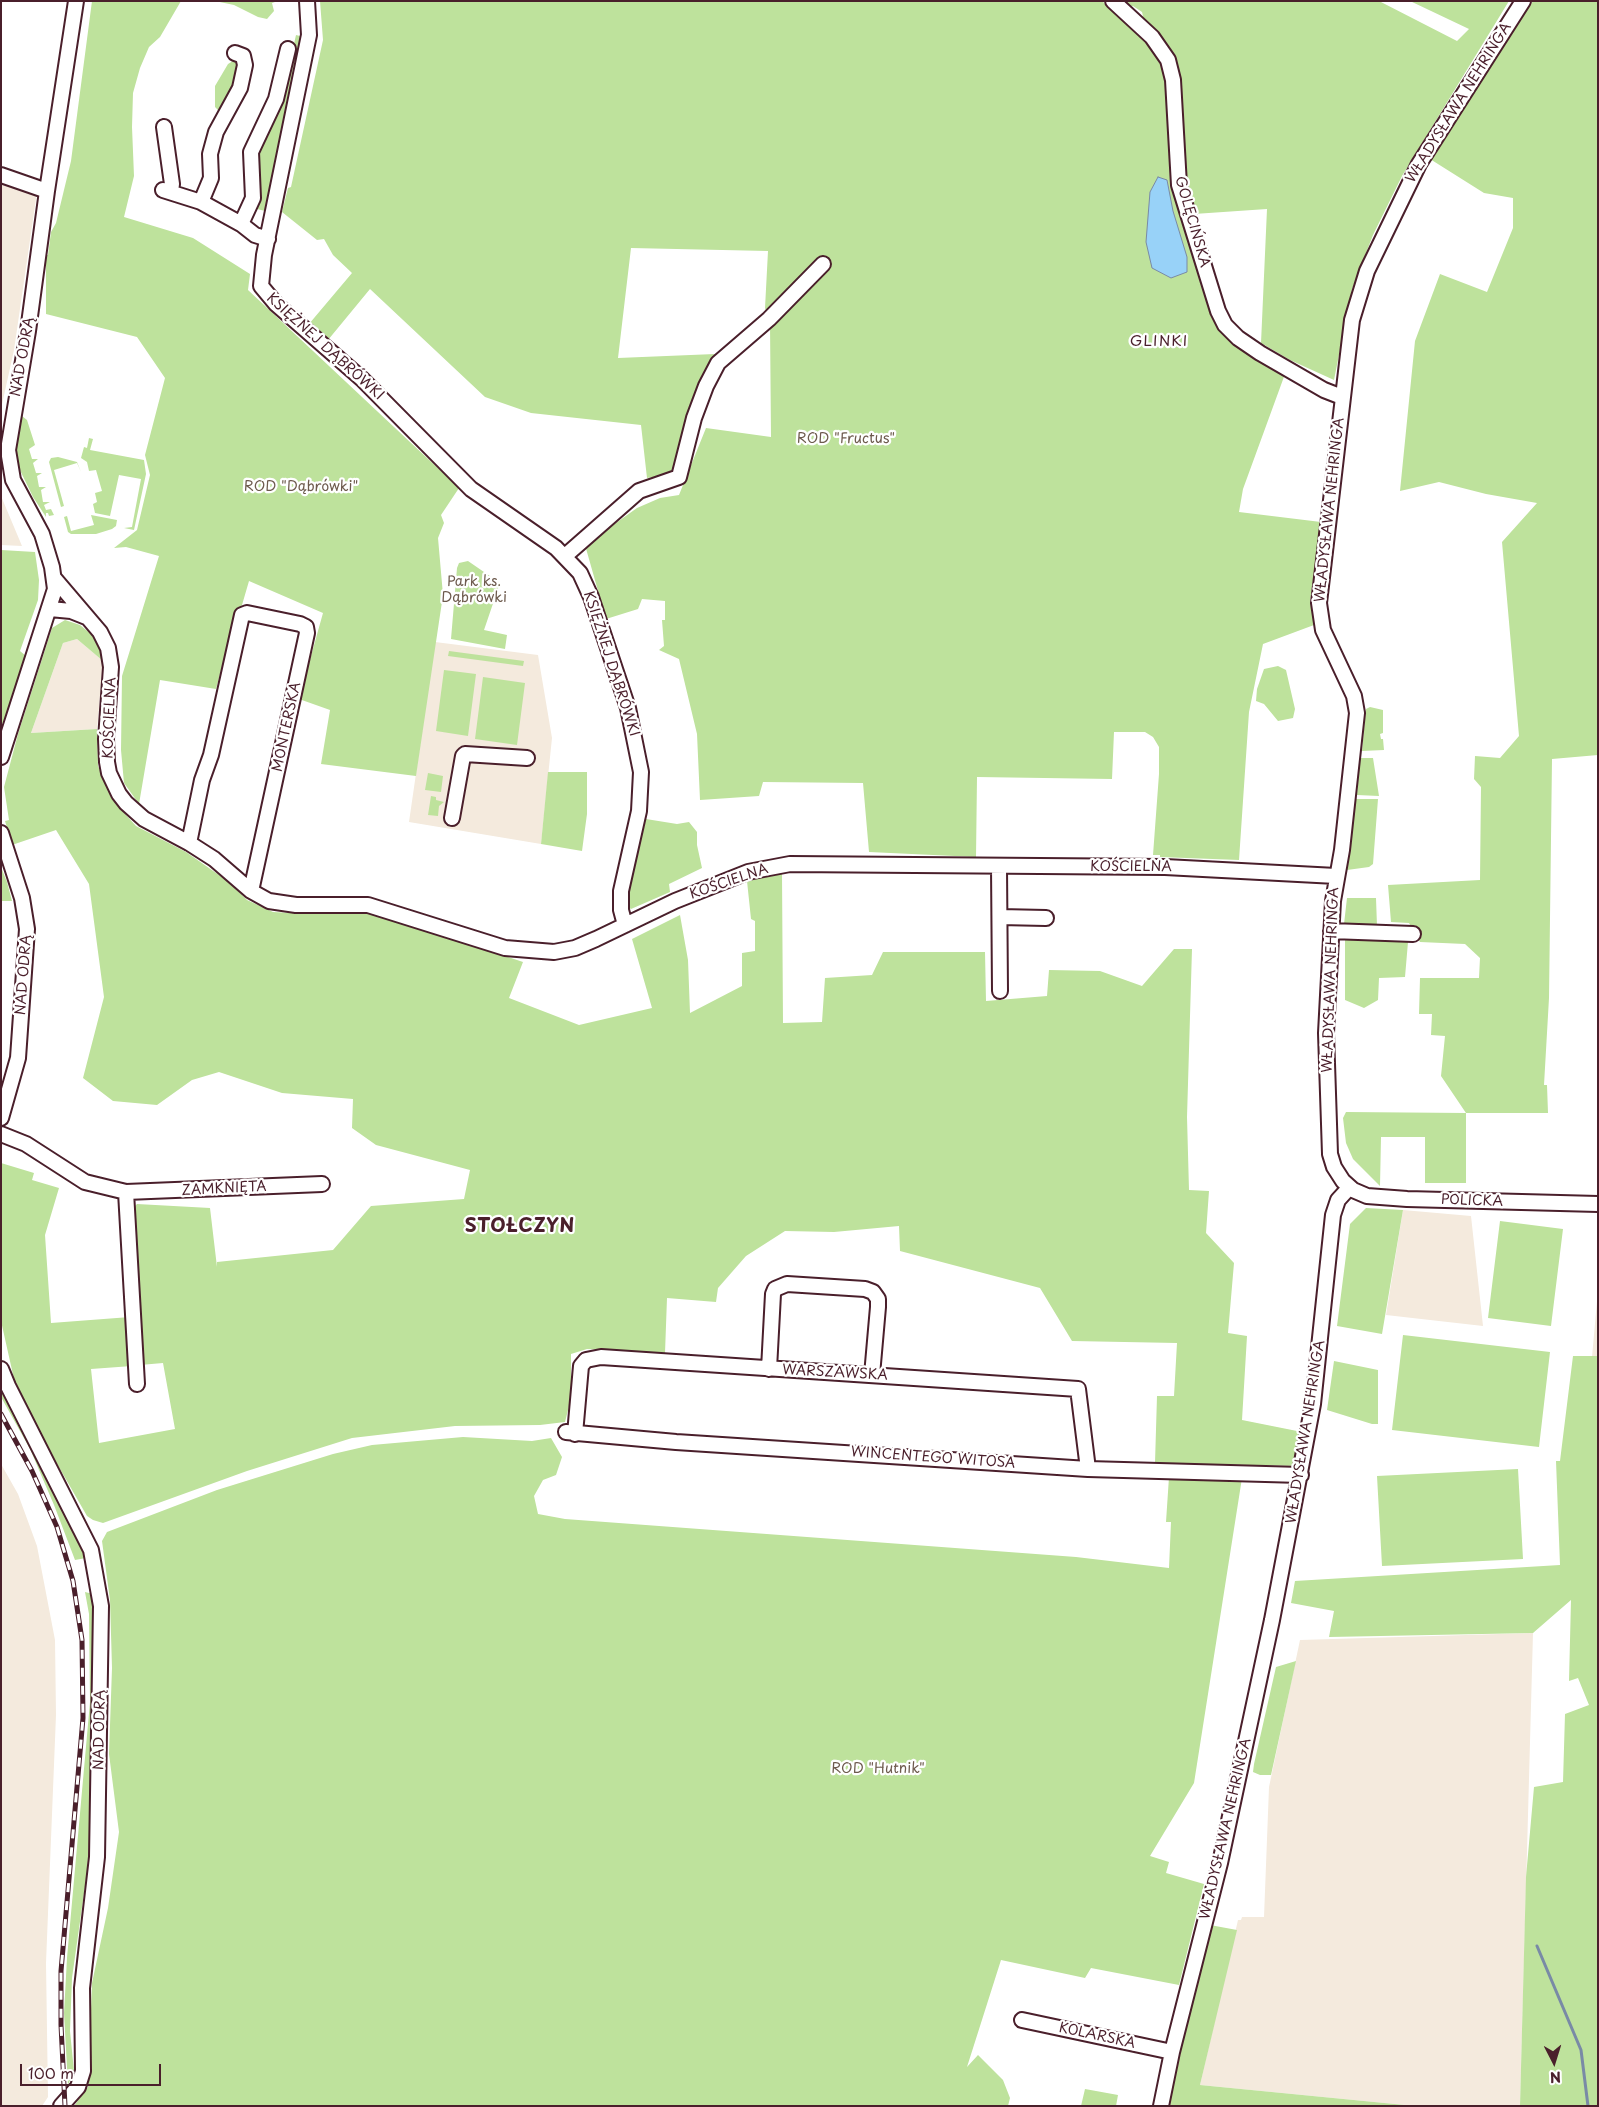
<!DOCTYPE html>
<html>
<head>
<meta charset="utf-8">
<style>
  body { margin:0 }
  #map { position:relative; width:1599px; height:2107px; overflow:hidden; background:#fff; font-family:"Playpen Sans",sans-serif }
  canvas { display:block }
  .frame { position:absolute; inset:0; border:2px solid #4a1f2b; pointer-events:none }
  .north { position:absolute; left:1529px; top:2037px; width:50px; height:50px; -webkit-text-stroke:4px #fff; paint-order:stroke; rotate:175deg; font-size:14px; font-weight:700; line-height:20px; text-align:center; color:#4a1f2b }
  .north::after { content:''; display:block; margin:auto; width:18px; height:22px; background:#4a1f2b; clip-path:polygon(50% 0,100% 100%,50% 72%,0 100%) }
  .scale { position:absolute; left:20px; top:2064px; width:141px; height:22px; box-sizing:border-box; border:2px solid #4a1f2b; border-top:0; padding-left:6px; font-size:15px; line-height:18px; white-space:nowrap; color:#4a1f2b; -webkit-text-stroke:4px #fff; paint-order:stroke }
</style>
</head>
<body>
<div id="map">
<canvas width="1599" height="2107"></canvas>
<div class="frame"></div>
<div class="north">N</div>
<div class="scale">100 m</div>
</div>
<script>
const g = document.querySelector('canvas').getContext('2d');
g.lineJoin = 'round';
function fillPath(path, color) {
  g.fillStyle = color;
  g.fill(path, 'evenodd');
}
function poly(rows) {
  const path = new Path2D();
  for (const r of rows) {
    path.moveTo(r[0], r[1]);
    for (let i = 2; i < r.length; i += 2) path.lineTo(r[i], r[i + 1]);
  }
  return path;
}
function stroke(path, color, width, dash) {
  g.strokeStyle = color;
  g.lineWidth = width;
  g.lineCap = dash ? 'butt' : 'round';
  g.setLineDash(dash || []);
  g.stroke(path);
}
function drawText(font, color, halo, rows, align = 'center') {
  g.font = font + ' "Playpen Sans",sans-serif';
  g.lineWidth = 4.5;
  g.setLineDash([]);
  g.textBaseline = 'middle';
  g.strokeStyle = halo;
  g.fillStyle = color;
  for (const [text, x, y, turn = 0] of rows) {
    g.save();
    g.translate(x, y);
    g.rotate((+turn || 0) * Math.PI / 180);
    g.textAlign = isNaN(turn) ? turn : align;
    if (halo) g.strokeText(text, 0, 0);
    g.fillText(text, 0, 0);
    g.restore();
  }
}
const built = poly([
  [1,180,37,192,14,350,1,409],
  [1,496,22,546,1,545],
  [77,639,103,661,97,729,31,733,63,643],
  [435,642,538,655,552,738,541,844,409,822],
  [1403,1210,1471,1216,1483,1326,1386,1315],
  [1598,1290,1598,1356,1592,1357],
  [1,1464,18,1494,37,1546,55,1640,56,1715,46,1963,48,2097,42,2106,1,2106],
  [1533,1633,1520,2106,1415,2106,1200,2085,1238,1920,1241,1920,1242,1917,1264,1917,1269,1787,1300,1640]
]);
const green = poly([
  [92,1,181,1,160,37,149,47,140,68,133,93,132,127,134,176,124,217,193,238,250,274,248,290,459,488,441,515,444,523,438,538,443,595,416,776,321,764,330,710,299,699,323,613,249,581,242,605,236,614,216,689,160,680,139,804,124,783,121,750,122,676,159,556,126,547,114,548,137,530,150,475,145,455,165,378,137,337,46,314,46,255,48,255,51,232,56,223,71,161],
  [215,1,278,1,272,3,274,11,267,19,258,17,234,5],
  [320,1,1102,1,1138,33,1145,24,1142,12,1133,6,1126,8,1118,1,1379,1,1457,41,1469,29,1410,1,1509,1,1402,176,1373,235,1352,289,1334,380,1290,360,1261,343,1267,209,1194,214,1184,175,1173,172,1215,322,1233,341,1285,374,1243,489,1239,512,1321,522,1310,601,1314,625,1263,644,1249,712,1239,860,1160,857,1160,855,1153,855,1159,774,1159,747,1153,737,1145,732,1114,732,1112,779,977,777,976,857,869,852,863,783,763,782,759,796,700,800,697,734,679,659,659,650,664,646,662,620,665,620,665,601,642,599,638,609,606,619,585,545,637,508,660,498,679,495,706,428,771,437,770,323,765,308,768,251,631,248,618,358,715,354,701,387,675,470,666,475,647,478,641,425,531,413,485,397,370,289,328,340,309,324,352,273,333,255,324,239,317,240,282,212,288,188,291,187,323,40],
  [1533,1,1598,1,1598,755,1552,759,1549,998,1544,1085,1547,1085,1548,1113,1466,1113,1466,1183,1425,1183,1425,1137,1381,1137,1380,1186,1353,1159,1346,1143,1343,1118,1346,1112,1466,1113,1441,1076,1445,1036,1431,1035,1432,1014,1419,1014,1420,978,1479,978,1480,958,1465,944,1420,942,1409,923,1391,922,1388,885,1480,880,1481,787,1474,779,1475,756,1500,758,1519,736,1502,542,1537,503,1486,494,1439,482,1400,491,1415,341,1440,274,1487,292,1513,228,1513,198,1484,193,1430,159],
  [296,35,300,36,299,47,265,211,257,209,259,184,255,152,273,123,282,96],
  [236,59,240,61,235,87,220,112,215,107,215,86,228,64],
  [22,416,27,420,35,445,29,449,32,459,38,459,33,463,36,473,42,473,37,476,39,487,46,487,41,490,43,502,50,502,44,505,46,510,51,509,54,515,49,516,48,513,46,513,46,517,33,497,17,464,17,445],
  [89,438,93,439,90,450,144,460,146,474,134,530,124,528,132,527,141,479,119,475,110,516,95,513,93,504,97,502,95,493,102,491,96,470,89,471,87,462,81,458,84,447,87,448],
  [58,457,77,462,81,472,77,463,54,470,64,506,61,507,49,462,51,458],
  [91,515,117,520,116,526,112,529,96,534,71,534,68,532,64,517,67,516,71,531,94,525],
  [1,550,35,552,39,580,38,600,20,651,26,656,14,696,1,727],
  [468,561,500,583,484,630,507,635,505,649,451,639,457,568,459,563],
  [65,620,80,625,91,634,99,644,103,661,77,639,63,643,31,733,97,729,98,766,116,804,136,826,186,852,229,882,247,900,273,912,311,914,357,911,382,915,523,962,509,998,579,1025,652,1008,632,939,680,915,688,960,690,1013,742,986,742,953,755,951,755,921,751,919,747,881,782,874,783,1023,822,1022,825,978,872,975,883,952,985,952,986,1001,1047,996,1049,970,1100,971,1142,986,1174,949,1192,949,1187,1117,1189,1190,1209,1191,1206,1233,1234,1263,1228,1333,1247,1336,1242,1420,1302,1432,1296,1466,1155,1463,1157,1396,1174,1396,1177,1343,1072,1341,1040,1288,900,1251,899,1226,834,1232,785,1231,746,1256,718,1288,716,1302,667,1298,665,1353,587,1349,571,1354,571,1398,565,1422,540,1425,455,1426,352,1438,247,1471,103,1523,93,1520,87,1516,48,1448,14,1379,1,1321,1,1163,34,1173,32,1180,59,1188,45,1235,51,1323,130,1317,132,1366,91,1369,99,1443,175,1429,163,1363,140,1365,131,1210,137,1204,210,1208,217,1267,217,1262,333,1250,371,1206,464,1199,470,1170,376,1145,352,1128,353,1099,282,1093,219,1072,192,1080,157,1105,113,1101,83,1078,104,997,89,884,56,830,12,845,5,821,9,820,4,787,18,734,52,628],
  [449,651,524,661,523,666,448,656],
  [1278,666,1286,670,1295,709,1293,718,1278,721,1264,704,1256,701,1257,689,1264,669],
  [444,670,476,674,468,736,436,731],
  [483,677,525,683,517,745,475,739],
  [1370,707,1383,710,1383,733,1380,734,1381,739,1383,739,1384,750,1362,751,1366,709],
  [1360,758,1373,758,1379,796,1357,795],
  [548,772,587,772,587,814,582,851,541,844],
  [428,773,443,776,441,792,425,790],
  [431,796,436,797,436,800,444,802,439,806,438,816,428,815],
  [1356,799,1378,799,1373,864,1369,867,1347,870],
  [646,819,677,824,689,822,697,832,697,845,702,868,669,884,670,892,631,909,628,907,628,893],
  [1,867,7,882,12,901,1,901],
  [1347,898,1376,898,1377,926,1344,924],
  [1351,936,1408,942,1405,977,1379,978,1378,1000,1364,1008,1345,1000,1345,938],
  [1366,1208,1403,1210,1382,1334,1337,1326,1350,1224],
  [1500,1221,1563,1229,1551,1326,1488,1318],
  [1403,1335,1550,1352,1539,1447,1392,1430],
  [1573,1356,1598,1356,1598,2106,1520,2106,1526,1877,1534,1787,1563,1782,1565,1714,1589,1705,1578,1678,1569,1681,1571,1600,1533,1633,1329,1637,1334,1611,1291,1603,1295,1581,1560,1565,1556,1461,1560,1461],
  [1334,1361,1378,1370,1378,1424,1372,1424,1327,1410],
  [1,1385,75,1530,86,1558,75,1560,54,1505,30,1449,1,1397],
  [463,1437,532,1441,551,1438,562,1457,556,1475,543,1480,534,1496,538,1514,565,1519,1076,1557,1169,1568,1171,1522,1166,1522,1169,1477,1242,1478,1194,1783,1150,1856,1169,1862,1166,1873,1204,1884,1179,1985,1091,1968,1085,1978,1001,1960,967,2067,978,2055,1003,2080,1010,2098,1008,2106,74,2106,88,2087,92,1983,108,1908,119,1832,109,1754,112,1668,110,1600,102,1541,107,1532,217,1490,333,1454,372,1445],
  [1518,1469,1523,1559,1382,1566,1377,1476],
  [85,1592,93,1594,97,1639,92,1799,87,1872,72,1978,70,2031,74,2071,68,2085,64,2013,67,1958,90,1702,89,1614],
  [1296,1661,1271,1775,1260,1775,1253,1772,1254,1764,1276,1667],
  [1210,1925,1237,1930,1200,2085,1415,2106,1168,2106],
  [1085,2089,1118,2095,1116,2106,1081,2106]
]);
const water = poly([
  [1158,177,1167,180,1173,211,1187,257,1187,272,1171,278,1152,268,1146,242,1150,192,1158,177]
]);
const stream = poly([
  [1537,1946,1581,2050,1588,2106]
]);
const minor = poly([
  [307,1,309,35,264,255,261,286,276,304,362,379,471,489,556,548,580,573,591,597,628,708,641,772,639,811,621,891,621,910,625,925],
  [1113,1,1152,37,1168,60,1173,80,1179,185,1218,311,1225,325,1238,338,1260,353,1324,390,1342,397],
  [1523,1,1419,164,1367,271,1352,320,1319,603,1323,630,1354,696,1357,713,1342,850,1333,901,1326,1033,1330,1154,1334,1167,1343,1181,1353,1190,1367,1196,1407,1199,1598,1204],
  [164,127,172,184,171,192],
  [1,175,47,191],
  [163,190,201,202,241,224,255,235,268,239],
  [201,202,211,178,210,154,216,132,240,88,245,65,243,56,235,53],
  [241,224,253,198,251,152,276,99,288,49],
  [565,556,639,491,679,477,694,418,706,386,718,363,769,319,823,264],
  [54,578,100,632,108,648,111,667,106,739,107,762,109,773,119,794,126,803,144,819,189,843,214,859,251,891,269,901,296,905,368,905,505,948,554,952,575,948,596,939,675,901,748,872,790,864,1165,867,1336,876],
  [50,609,71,611,86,617],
  [1,757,55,589,52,567,42,534,13,480,8,450,28,331,47,191,76,1],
  [452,818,463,756,465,754,527,758],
  [1,833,22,898,27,929,18,1058,1,1118],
  [189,843,202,780,211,755,242,615,247,613,300,624,306,627,307,633,251,891],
  [999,867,1000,991],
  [1000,917,1046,918],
  [1331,931,1413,934],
  [1,1134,26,1144,85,1182,126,1192,322,1184],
  [126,1192,137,1384],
  [1,1369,8,1386,91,1550,101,1606,97,1857,82,1988,83,2071,78,2087,61,2106],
  [769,1369,773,1294,775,1289,787,1284,865,1289,873,1292,878,1299,878,1307,872,1375],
  [566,1432,676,1442,1088,1469,1301,1475],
  [575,1434,581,1366,586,1360,601,1357,1078,1389,1088,1469],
  [1022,2020,1172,2052],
  [1161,2106,1172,2052,1220,1863,1272,1620,1313,1404,1333,1215,1338,1200,1349,1188]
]);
const rail = poly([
  [1,1414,32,1471,57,1527,73,1581,82,1640,83,1718,61,1971,61,2025,65,2106]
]);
const streetNames = [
  ["WŁADYSŁAWA NEHRINGA",1459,103,-58],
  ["GOLĘCIŃSKA",1192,222,74],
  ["KSIĘŻNEJ DĄBRÓWKI",325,347,42],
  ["NAD ODRĄ",23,357,-80],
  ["WŁADYSŁAWA NEHRINGA",1330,510,-84],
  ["KSIĘŻNEJ DĄBRÓWKI",611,664,72],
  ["KOŚCIELNA",110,718,-88],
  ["MONTERSKA",287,727,-78],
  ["KOŚCIELNA",1131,867],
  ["KOŚCIELNA",729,882,-19],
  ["NAD ODRĄ",24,975,-86],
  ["WŁADYSŁAWA NEHRINGA",1331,980,-88],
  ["ZAMKNIĘTA",224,1189,-3],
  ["POLICKA",1472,1201,2],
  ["WARSZAWSKA",835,1373,3],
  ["WŁADYSŁAWA NEHRINGA",1306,1432,-81],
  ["WINCENTEGO WITOSA",933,1458,4],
  ["NAD ODRĄ",100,1730,-89],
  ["WŁADYSŁAWA NEHRINGA",1226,1829,-77],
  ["KOLARSKA",1097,2036,12]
];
const parkNames = [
  ["ROD \"Fructus\"",846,439],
  ["ROD \"Dąbrówki\"",301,487],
  ["Park ks.",474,582],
  ["Dąbrówki",474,598],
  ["ROD \"Hutnik\"",878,1769]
];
const neighbourhoodNames = [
  ["GLINKI",1159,342]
];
const districtNames = [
  ["STOŁCZYN",520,1227]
];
fillPath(built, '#f4eadd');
fillPath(green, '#bee29c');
fillPath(water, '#98d2f8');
stroke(water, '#798aa6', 1);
stroke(stream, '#798aa6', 3);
stroke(minor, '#4a1f2b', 18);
stroke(minor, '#fff', 14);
stroke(rail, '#4a1f2b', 5);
stroke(rail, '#fff', 3, [9]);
drawText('14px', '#4a1f2b', '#fff', streetNames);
drawText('14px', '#6d5a4d', '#fff', parkNames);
g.letterSpacing = '1px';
drawText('15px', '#4a1f2b', '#fff', neighbourhoodNames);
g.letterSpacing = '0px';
g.letterSpacing = '1px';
drawText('bold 19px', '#4a1f2b', '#fff', districtNames);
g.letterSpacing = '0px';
</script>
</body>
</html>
